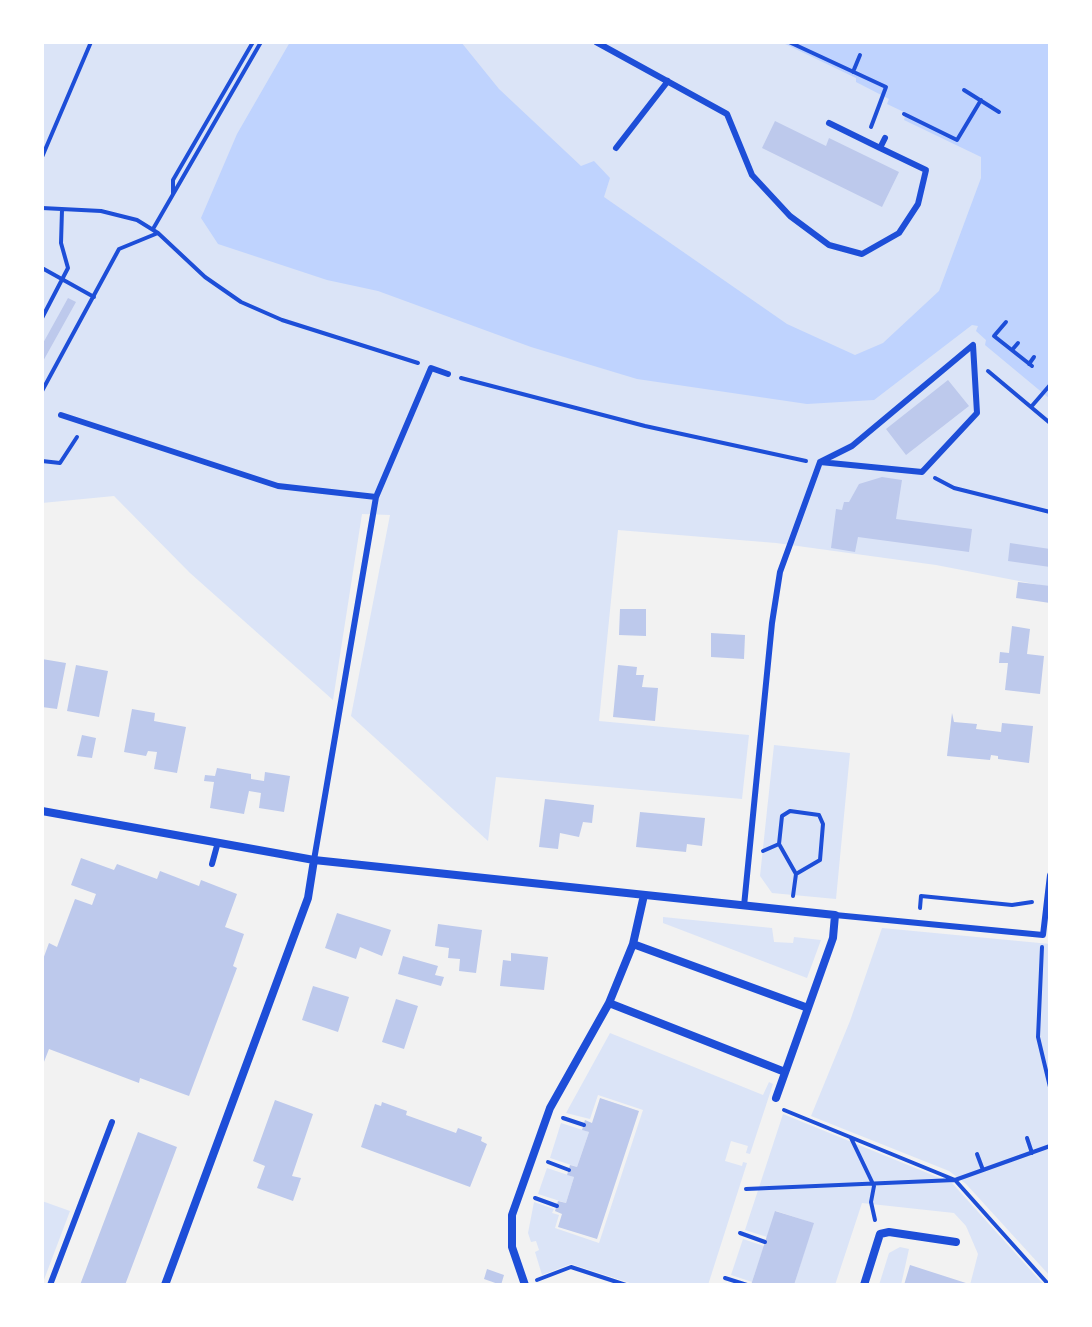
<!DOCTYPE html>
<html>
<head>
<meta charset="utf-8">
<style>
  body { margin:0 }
  #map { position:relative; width:1092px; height:1327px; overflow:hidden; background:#f2f2f2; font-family:"Titillium Web",sans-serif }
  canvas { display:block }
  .frame { position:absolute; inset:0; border:44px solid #fff; pointer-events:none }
</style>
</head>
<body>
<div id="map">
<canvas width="1092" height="1327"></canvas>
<div class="frame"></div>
</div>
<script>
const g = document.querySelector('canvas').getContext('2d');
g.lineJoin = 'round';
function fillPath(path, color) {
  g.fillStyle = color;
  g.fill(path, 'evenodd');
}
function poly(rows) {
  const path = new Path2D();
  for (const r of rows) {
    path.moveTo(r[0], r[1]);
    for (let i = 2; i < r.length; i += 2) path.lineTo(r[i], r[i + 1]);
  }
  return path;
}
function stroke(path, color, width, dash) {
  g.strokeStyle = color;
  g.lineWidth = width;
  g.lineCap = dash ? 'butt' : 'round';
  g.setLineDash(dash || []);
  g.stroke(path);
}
const green = poly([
  [42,42,1050,42,1050,587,936,565,776,543,618,530,599,721,749,735,742,799,496,777,488,841,351,716,390,515,362,514,333,700,190,573,114,496,42,503],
  [774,745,850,753,836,899,772,893,760,876],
  [663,917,772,928,774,942,793,943,794,937,821,940,807,978,663,923],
  [882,928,1050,944,1050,1276,966,1184,949,1171,811,1116,850,1021],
  [610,1033,763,1095,769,1082,773,1084,750,1154,746,1153,748,1146,731,1141,725,1161,742,1166,743,1162,747,1163,708,1285,636,1285,571,1264,542,1275,535,1252,539,1250,536,1241,531,1242,528,1233,534,1202,554,1209,552,1213,559,1215,555,1228,599,1243,643,1110,598,1095,590,1119,566,1113],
  [783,1114,952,1183,1044,1285,970,1285,978,1254,966,1226,954,1213,862,1203,835,1285,794,1285,813,1223,776,1211,767,1237,745,1230],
  [561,1123,589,1132,577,1167,550,1158],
  [547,1168,574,1177,566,1203,538,1194],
  [42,1201,70,1211,42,1285],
  [743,1239,764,1246,752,1282,731,1275],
  [900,1247,909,1249,901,1285,879,1285,889,1253]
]);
const water = poly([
  [290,42,461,42,499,89,581,166,594,161,610,178,604,197,787,324,855,355,883,343,939,291,981,178,981,157,904,120,906,113,887,104,889,99,856,82,856,78,781,42,1050,42,1050,399,985,345,986,340,976,331,978,326,972,325,874,400,807,404,637,379,531,347,378,291,327,280,218,244,201,218,237,134]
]);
const building = poly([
  [775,121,826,146,829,138,899,172,882,207,762,148],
  [68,298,76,302,42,363,42,345],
  [948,380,969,406,906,455,886,429],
  [882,477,902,480,896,519,972,529,969,552,858,537,855,552,831,548,836,509,842,510,844,502,849,502,859,484],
  [1010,543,1050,549,1050,567,1008,561],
  [1018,582,1050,586,1050,603,1016,598],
  [620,609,646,609,646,636,619,635],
  [1012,626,1030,629,1027,654,1044,656,1040,694,1005,690,1008,663,999,663,1000,652,1009,653],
  [711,633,745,635,744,659,711,657],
  [42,659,66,663,57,709,42,707],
  [76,665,108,671,99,717,67,711],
  [618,665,637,667,636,675,644,675,642,687,658,688,655,721,613,717],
  [132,709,155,713,154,721,186,727,177,773,154,769,157,752,148,751,146,756,124,752],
  [952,713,954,722,977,724,976,729,1001,732,1002,723,1033,726,1029,763,998,759,998,756,991,755,990,760,947,756],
  [82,735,96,738,92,758,77,756],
  [217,768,251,774,251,779,264,781,265,772,290,776,284,812,259,808,261,793,249,791,244,814,210,808,214,782,204,781,205,775,215,776],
  [545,799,594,805,592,823,583,822,579,837,560,833,558,849,539,847],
  [640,812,705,818,702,846,687,844,686,852,636,847],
  [81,858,114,870,117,864,157,879,160,871,199,886,201,880,237,894,225,927,244,934,233,966,237,968,189,1096,140,1078,139,1083,49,1049,42,1067,42,962,49,943,57,947,75,899,92,905,96,894,71,885],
  [337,913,391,930,382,956,360,947,356,959,325,948],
  [438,924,482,930,476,973,459,971,460,959,448,958,449,948,435,946],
  [511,953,548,957,544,990,500,986,503,960,511,961],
  [403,956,438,966,435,975,444,977,441,986,398,974],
  [313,986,349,997,338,1032,302,1020],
  [396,999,418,1006,404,1049,382,1042],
  [600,1098,639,1111,597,1239,558,1227,562,1214,555,1211,558,1201,566,1203,574,1177,567,1175,570,1165,577,1167,589,1132,582,1130,585,1120,592,1123],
  [275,1100,313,1114,292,1176,301,1178,293,1201,257,1188,265,1166,253,1161],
  [382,1102,407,1111,406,1115,456,1133,458,1128,482,1137,481,1141,487,1144,470,1187,361,1147,375,1104,381,1106],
  [138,1132,177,1147,125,1285,80,1285],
  [775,1211,814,1223,794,1285,751,1285],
  [910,1265,969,1284,969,1285,904,1285],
  [487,1269,504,1275,501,1285,484,1279]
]);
const path = poly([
  [789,42,886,87,871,127],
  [853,72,860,55],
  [964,90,999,112],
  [904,114,957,140,981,100],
  [42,157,91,42],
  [173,194,173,180,253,42],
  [42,208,101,211,137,220,158,233,205,277,241,302,282,320,418,363],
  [153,229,261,42],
  [42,268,94,297],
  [42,318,68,268,61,243,62,210],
  [1006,322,994,336,1032,366],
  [1012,350,1018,343],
  [1029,364,1034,357],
  [988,371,1050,423],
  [461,378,645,426,806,461],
  [42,391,119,249,158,233],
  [1031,407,1050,385],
  [42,461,60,463,77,437],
  [935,478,954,488,1050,512],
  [763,851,779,844],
  [793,896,796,874,779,844,782,816,790,811,819,815,823,824,820,860,796,874],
  [920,908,921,896,1012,905,1032,902],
  [1042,947,1038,1037,1050,1087],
  [784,1110,955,1180,1050,1146],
  [563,1118,584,1125],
  [851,1138,874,1186,871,1202,875,1220],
  [1027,1138,1032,1153],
  [977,1154,983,1170],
  [548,1162,569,1170],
  [746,1189,955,1180,1049,1285],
  [535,1198,557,1206],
  [740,1233,765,1242],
  [725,1278,747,1285],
  [537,1280,571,1267,626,1285]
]);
const service = poly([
  [596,42,727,114,752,175,790,216,829,245,862,254,899,233,918,204,926,170,880,148,885,138],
  [829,123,880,148],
  [616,148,668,81],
  [61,415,278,486,376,497],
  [314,860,376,497,431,368,448,374],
  [212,864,218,842],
  [744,906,772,623,780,572,820,462,852,446,973,345,977,413,922,472,820,462],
  [835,915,1043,935,1050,875],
  [50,1285,112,1122]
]);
const minor = poly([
  [42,811,314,860,835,915,833,938,776,1098],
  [633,944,808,1008],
  [609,1003,785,1072],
  [165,1285,308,898,314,860],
  [525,1285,512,1247,512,1215,550,1108,609,1003,633,944,644,895],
  [864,1285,880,1234,889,1232,956,1242]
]);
fillPath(green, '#dbe4f7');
fillPath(water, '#bfd3fe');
fillPath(building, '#bdc9ec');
stroke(path, '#1d4ed8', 4);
stroke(service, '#1d4ed8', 6);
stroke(minor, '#1d4ed8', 8);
</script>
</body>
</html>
